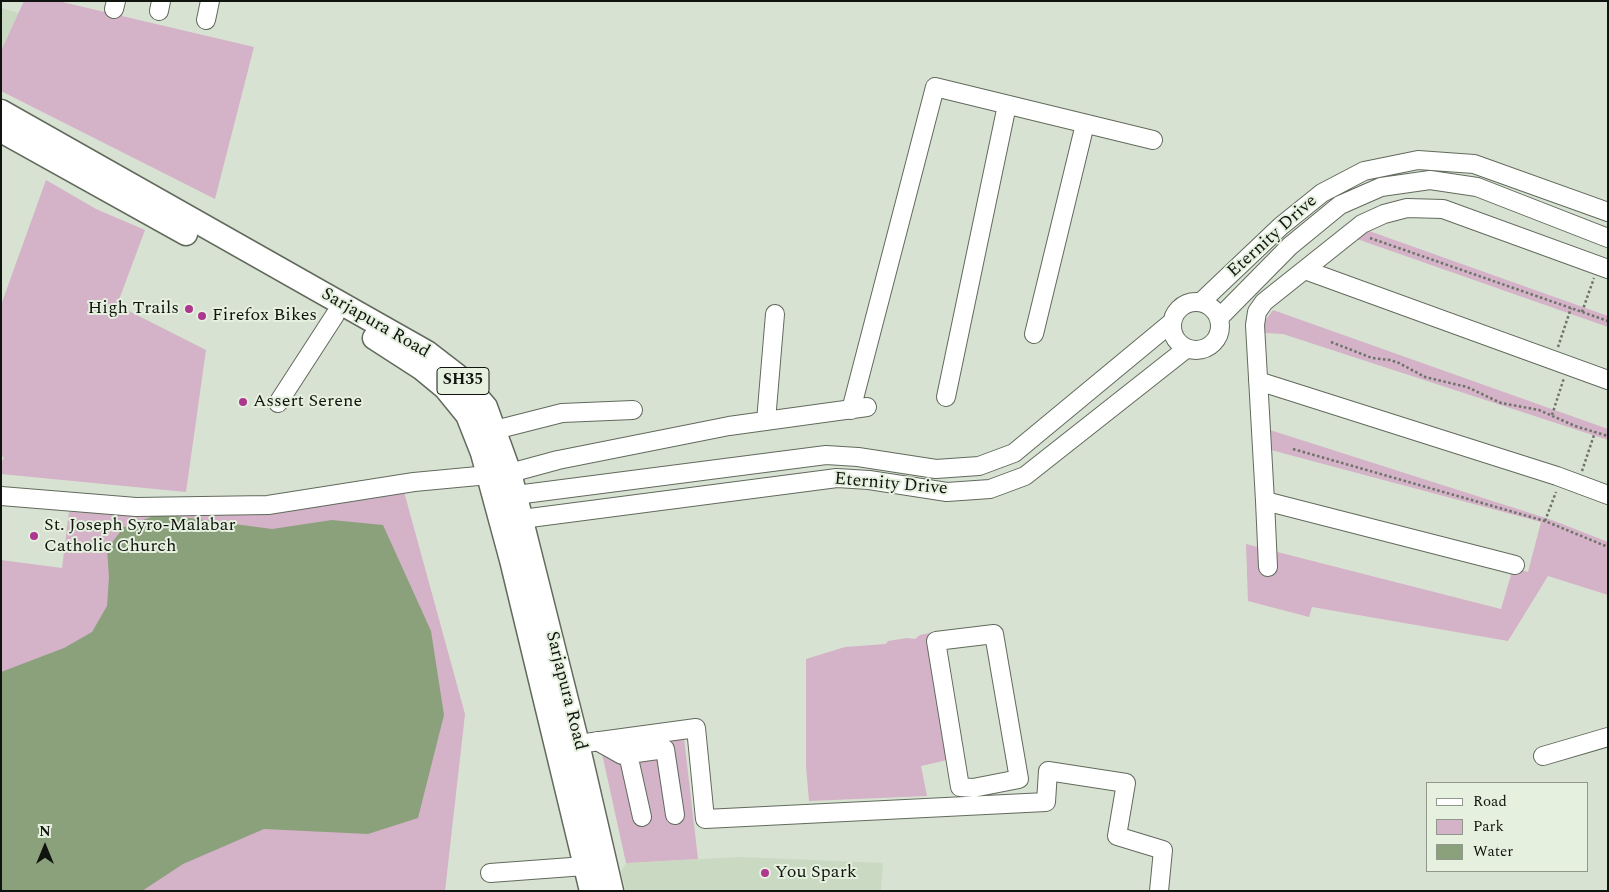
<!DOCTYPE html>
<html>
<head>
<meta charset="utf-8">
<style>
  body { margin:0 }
  #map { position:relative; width:1609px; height:892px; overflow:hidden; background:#d8e2d2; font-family:Spectral,serif }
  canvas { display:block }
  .frame { position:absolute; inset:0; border:2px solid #10140e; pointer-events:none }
  .legend { position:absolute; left:1426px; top:782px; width:162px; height:90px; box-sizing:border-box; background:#e5f0df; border:1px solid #90988b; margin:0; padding:6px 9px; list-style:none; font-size:15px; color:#10140e }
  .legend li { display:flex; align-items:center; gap:10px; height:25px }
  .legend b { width:25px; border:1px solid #90988b }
  .north { position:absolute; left:20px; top:822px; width:50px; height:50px; -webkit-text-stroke:4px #e5f0df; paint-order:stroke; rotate:0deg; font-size:14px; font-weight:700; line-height:20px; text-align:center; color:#10140e }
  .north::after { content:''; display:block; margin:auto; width:18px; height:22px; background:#10140e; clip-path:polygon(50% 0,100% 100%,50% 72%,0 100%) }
</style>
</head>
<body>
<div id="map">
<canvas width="1609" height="892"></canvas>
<div class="frame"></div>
<ul class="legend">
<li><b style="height:6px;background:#fff"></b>Road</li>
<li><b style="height:14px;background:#d4b2c7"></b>Park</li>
<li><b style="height:14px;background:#8aa17c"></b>Water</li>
</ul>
<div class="north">N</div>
</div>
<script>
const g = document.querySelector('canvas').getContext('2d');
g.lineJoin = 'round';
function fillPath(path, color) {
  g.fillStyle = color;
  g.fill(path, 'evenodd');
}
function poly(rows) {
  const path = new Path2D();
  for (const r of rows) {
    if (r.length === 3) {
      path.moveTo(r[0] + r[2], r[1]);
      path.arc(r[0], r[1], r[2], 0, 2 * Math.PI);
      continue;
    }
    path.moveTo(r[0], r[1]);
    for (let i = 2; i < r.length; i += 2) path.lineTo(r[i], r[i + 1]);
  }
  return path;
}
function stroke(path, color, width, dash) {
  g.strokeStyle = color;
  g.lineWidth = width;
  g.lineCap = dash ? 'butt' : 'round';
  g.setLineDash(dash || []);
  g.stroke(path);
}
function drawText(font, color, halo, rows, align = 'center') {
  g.font = font + ' Spectral,serif';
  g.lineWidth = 4;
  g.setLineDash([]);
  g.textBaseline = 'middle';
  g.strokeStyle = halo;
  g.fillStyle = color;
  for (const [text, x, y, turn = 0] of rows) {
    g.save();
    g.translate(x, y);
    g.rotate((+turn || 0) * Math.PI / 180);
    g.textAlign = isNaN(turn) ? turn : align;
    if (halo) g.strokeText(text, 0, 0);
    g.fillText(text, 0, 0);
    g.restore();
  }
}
const built = poly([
  [1,8,19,13,1,51],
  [741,857,883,863,881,891,626,891,621,871,626,863]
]);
const green = poly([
  [24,1,58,1,254,47,215,199,1,91,1,51],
  [46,180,96,209,145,230,117,305,206,350,186,492,1,474,1,464,4,457,1,456,1,305],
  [1369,231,1608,316,1608,327,1357,239],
  [1273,310,1608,429,1608,440,1283,334,1265,333,1265,321],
  [1270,430,1552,520,1608,542,1608,595,1548,576,1508,641,1312,607,1309,617,1248,601,1246,544,1501,609,1513,568,1528,572,1541,522,1271,450],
  [403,488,465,714,445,891,1,891,1,560,62,568,69,512,159,514],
  [930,633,947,760,921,766,927,796,809,801,806,766,806,659,845,647,886,644,888,641,907,638,915,639,920,635],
  [684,738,698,859,626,863,601,749]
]);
const water = poly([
  [159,514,272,529,332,520,383,525,431,631,444,715,418,818,368,834,264,829,183,864,142,891,1,891,1,672,64,648,92,632,107,606,109,577,107,549,124,527]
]);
const path = poly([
  [1370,238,1608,321],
  [1582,312,1594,278],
  [1331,342,1372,358,1390,360,1399,363,1425,377,1467,387,1501,403,1539,410,1575,426,1608,436],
  [1558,347,1571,308],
  [1552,415,1564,378],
  [1293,449,1545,521,1608,547],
  [1582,471,1595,432],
  [1545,521,1556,492]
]);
const minor = poly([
  [114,9,116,1],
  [159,11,161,1],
  [206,20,210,1],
  [1305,270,1608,380],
  [1196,326,24],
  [1201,302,1281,226,1322,193,1364,171,1418,160,1474,164,1608,212],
  [1219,318,1290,246,1340,205,1381,187,1430,180,1477,187,1608,238],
  [1034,334,1085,124],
  [1258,381,1557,476,1608,495],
  [946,397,1007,105],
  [278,403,335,315],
  [851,410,935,87,1153,140],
  [766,421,775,314],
  [495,430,562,413,633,410],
  [516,495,826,455,858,457,936,469,979,466,1014,453,1171,323],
  [1,496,136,507,268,505,414,482,510,473,558,460,729,426,867,407],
  [1265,501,1268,567],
  [522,519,837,478,869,480,947,492,990,489,1025,476,1186,349],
  [1515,565,1265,501,1255,325,1257,312,1264,302,1362,224,1384,214,1407,208,1443,209,1608,269],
  [994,634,1019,779,973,788,960,787,936,641,994,634],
  [597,741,622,755,665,749,675,815],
  [578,744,696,728,705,819,1046,802,1048,771,1126,783,1117,836,1163,850,1159,891],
  [628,754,642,817],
  [1543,756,1608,737],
  [490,873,585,866]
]);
const major = poly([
  [1,111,427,352,462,379,486,407,510,473,578,744,612,891],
  [1,131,186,234],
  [374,338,422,369,445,388,467,415,482,453,511,560,591,891]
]);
const markers = [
  [189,309,5,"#ad378e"],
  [202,316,5,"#ad378e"],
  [243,402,5,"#ad378e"],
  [34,536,5,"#ad378e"],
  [765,873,5,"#ad378e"]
];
const shields = [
  [463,381,52]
];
const shieldNames = [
  ["SH35",463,381]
];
const streetNames = [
  ["Eternity Drive",1273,237,-42],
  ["Sarjapura Road",375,324,30],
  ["Eternity Drive",891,485,5],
  ["Sarjapura Road",565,691,76]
];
const poiNames = [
  ["High Trails",179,309,"right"],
  ["Firefox Bikes",212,316],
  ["Assert Serene",253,402],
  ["St. Joseph Syro-Malabar",44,526],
  ["Catholic Church",44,547],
  ["You Spark",775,873]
];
fillPath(built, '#cad9c2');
fillPath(green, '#d4b2c7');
fillPath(water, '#8aa17c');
stroke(minor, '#616a5c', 20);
stroke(major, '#616a5c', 25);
stroke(path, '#6c7368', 2.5, [2.5, 2.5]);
stroke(minor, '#fff', 18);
stroke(major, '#fff', 22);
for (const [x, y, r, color] of markers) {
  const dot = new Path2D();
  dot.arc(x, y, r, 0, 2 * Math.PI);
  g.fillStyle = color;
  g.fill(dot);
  stroke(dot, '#e5f0df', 2);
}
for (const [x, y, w] of shields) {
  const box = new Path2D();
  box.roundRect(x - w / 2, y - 13.5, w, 27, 4);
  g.fillStyle = '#e5f0df';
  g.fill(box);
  stroke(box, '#10140e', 1);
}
drawText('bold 16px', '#10140e', null, shieldNames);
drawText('18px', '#10140e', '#e5f0df', streetNames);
drawText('18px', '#10140e', '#e5f0df', poiNames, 'left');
</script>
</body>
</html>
